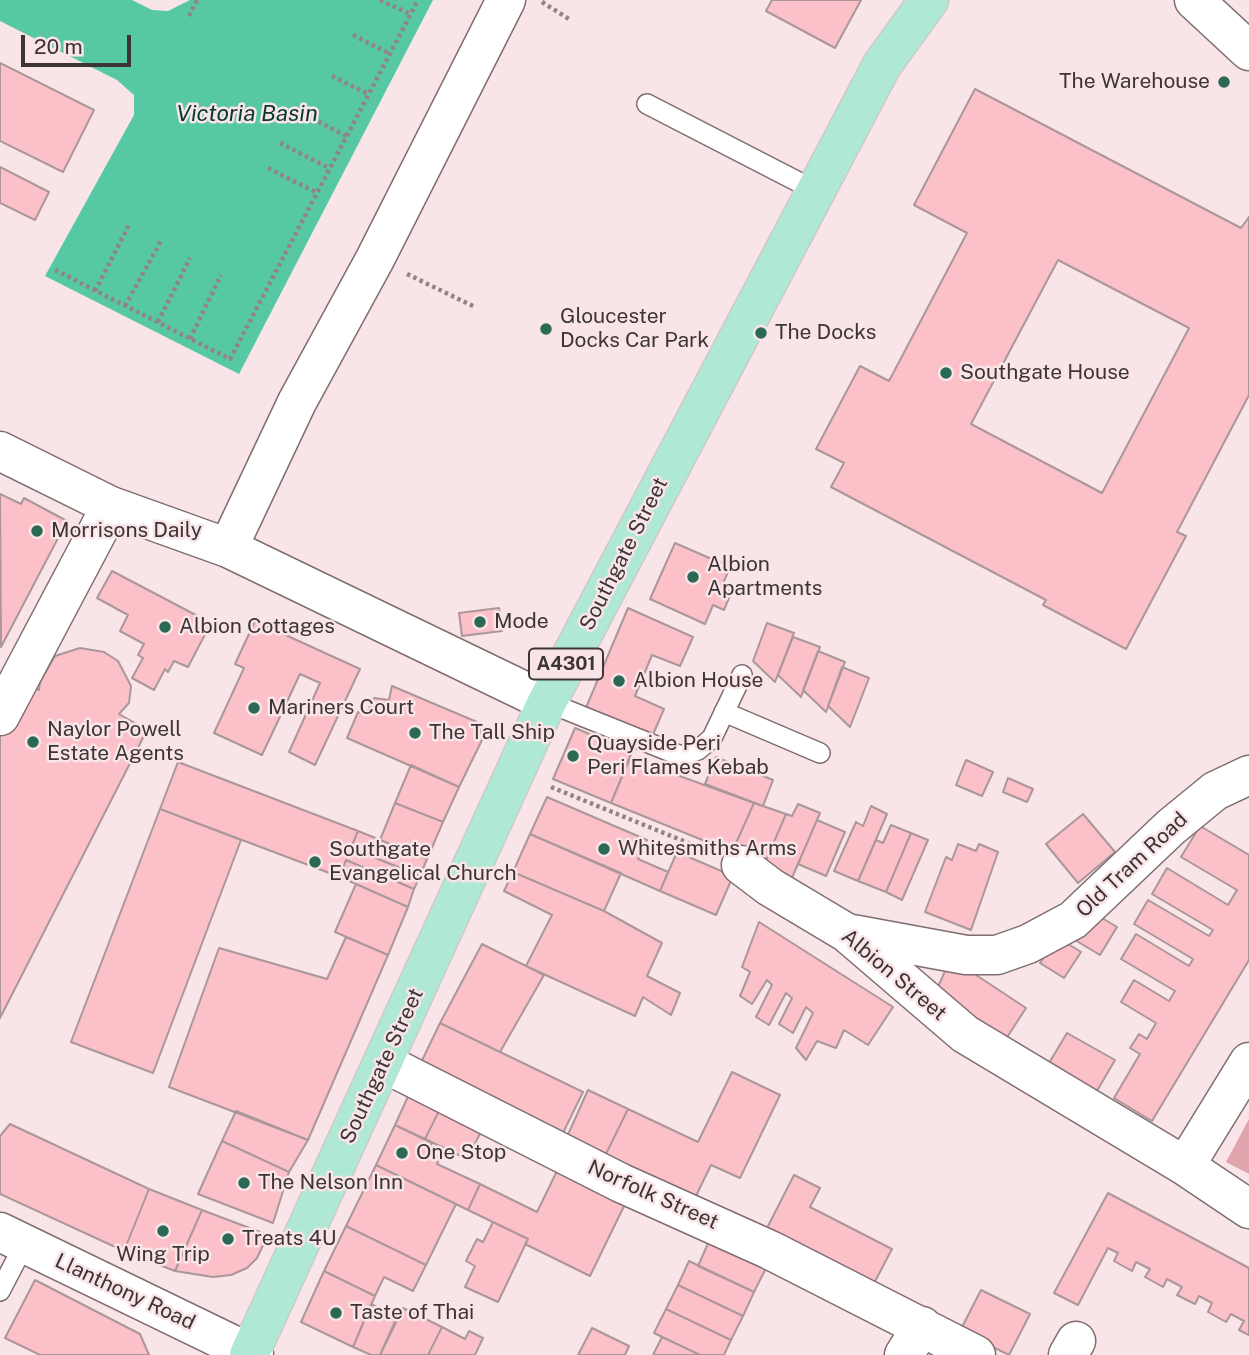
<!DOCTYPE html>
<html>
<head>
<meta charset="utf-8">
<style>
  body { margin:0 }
  #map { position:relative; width:1249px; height:1355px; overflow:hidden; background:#f9e4e7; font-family:"Public Sans",sans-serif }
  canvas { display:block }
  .scale { position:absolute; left:21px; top:35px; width:110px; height:32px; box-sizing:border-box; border:4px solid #3c3435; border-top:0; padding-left:9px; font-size:21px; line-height:24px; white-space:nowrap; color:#3c3435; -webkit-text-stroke:5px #f9e4e7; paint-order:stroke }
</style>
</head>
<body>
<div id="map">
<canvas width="1249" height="1355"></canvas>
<div class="scale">20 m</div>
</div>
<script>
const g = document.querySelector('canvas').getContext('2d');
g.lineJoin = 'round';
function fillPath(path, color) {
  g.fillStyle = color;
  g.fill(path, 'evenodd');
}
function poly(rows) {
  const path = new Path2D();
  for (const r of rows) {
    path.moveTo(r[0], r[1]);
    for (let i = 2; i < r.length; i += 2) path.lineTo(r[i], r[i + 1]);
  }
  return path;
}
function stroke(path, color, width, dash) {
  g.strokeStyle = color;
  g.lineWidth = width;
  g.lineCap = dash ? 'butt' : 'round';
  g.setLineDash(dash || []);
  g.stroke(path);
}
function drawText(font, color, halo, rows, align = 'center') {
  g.font = font + ' "Public Sans",sans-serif';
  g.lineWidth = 5;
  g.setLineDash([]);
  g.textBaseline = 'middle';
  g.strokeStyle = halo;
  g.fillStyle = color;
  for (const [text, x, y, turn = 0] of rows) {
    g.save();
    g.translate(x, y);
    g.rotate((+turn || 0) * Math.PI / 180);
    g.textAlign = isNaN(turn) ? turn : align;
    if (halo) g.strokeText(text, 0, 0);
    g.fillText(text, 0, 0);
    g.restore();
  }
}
const green = poly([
  [1249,1119,1249,1174,1226,1162]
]);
const water = poly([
  [0,0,132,0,152,10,168,11,190,0,433,0,239,374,45,276,134,115,134,95,117,80,0,21]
]);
const building = poly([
  [772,0,861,0,835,48,766,11,772,0],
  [0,63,94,110,63,172,0,141,0,63],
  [975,89,1241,228,1249,217,1249,395,1177,532,1186,536,1126,649,1043,605,1046,600,831,487,844,463,816,449,860,366,889,381,967,233,914,205,975,89],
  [1058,260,1189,328,1102,493,971,424,1058,260],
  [0,167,49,192,35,220,0,203,0,167],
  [0,494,21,504,24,498,67,521,1,647,0,494],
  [675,543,730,567,722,586,731,593,724,610,713,605,705,624,650,599,675,543],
  [112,571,211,623,188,667,174,661,168,672,165,669,154,690,132,678,143,658,138,655,144,644,120,631,128,615,97,598,112,571],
  [499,608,502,631,462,636,459,613,499,608],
  [628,608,693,637,680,666,652,655,635,696,664,709,651,739,585,710,628,608],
  [255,621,360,669,315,765,289,752,320,683,300,674,262,755,214,733,244,668,235,664,255,621],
  [767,623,794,633,775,682,753,661,767,623],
  [793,637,820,647,801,697,778,675,793,637],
  [80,648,104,652,118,661,131,686,129,703,119,714,147,730,0,1018,0,726,30,685,39,690,40,682,55,656,80,648],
  [818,651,845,662,826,712,803,690,818,651],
  [842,667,869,678,850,727,828,706,842,667],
  [392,686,477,722,483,738,459,787,347,738,358,712,366,715,374,698,389,700,392,686],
  [575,728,632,752,611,803,553,779,575,728],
  [716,757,773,780,763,806,705,784,716,757],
  [630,758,754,803,732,852,611,803,630,758],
  [966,760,993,772,982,796,956,785,966,760],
  [178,762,358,831,351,848,420,876,414,889,346,860,340,877,160,809,178,762],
  [411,765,459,787,443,822,395,803,411,765],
  [1008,778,1033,789,1027,802,1003,792,1008,778],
  [547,797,647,840,638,859,668,872,660,891,530,834,547,797],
  [395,803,443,822,427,859,380,840,395,803],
  [754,803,786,814,764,865,732,852,754,803],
  [798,804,820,813,791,880,764,865,786,814,792,816,798,804],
  [871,806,887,814,858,881,834,871,856,822,863,826,871,806],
  [160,809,241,840,153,1073,71,1042,160,809],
  [1083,814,1115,852,1078,883,1046,844,1083,814],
  [817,820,845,832,826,876,798,864,817,820],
  [891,825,911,833,886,892,858,881,876,840,883,843,891,825],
  [1200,826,1249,855,1249,960,1152,1121,1114,1098,1140,1054,1130,1048,1139,1034,1147,1039,1156,1023,1121,1002,1134,980,1169,1001,1175,991,1121,959,1136,934,1189,966,1193,959,1134,924,1148,900,1209,936,1213,930,1152,894,1167,868,1228,905,1237,890,1181,857,1200,826],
  [358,831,427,859,420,876,351,848,358,831],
  [911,833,928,840,902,900,886,892,911,833],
  [530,834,621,873,604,911,513,872,530,834],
  [958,844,976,851,979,844,998,852,971,930,925,912,946,857,952,860,958,844],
  [677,852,733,876,716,915,660,891,677,852],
  [346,860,414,889,408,907,340,877,346,860],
  [513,872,604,911,662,943,647,976,680,993,671,1015,643,997,635,1016,526,966,552,915,504,891,513,872],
  [356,884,408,907,388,955,335,932,356,884],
  [1092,912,1117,927,1100,955,1075,940,1092,912],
  [759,922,893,1007,868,1045,844,1030,836,1048,817,1041,806,1060,796,1048,813,1013,806,1007,793,1033,779,1024,792,998,786,993,769,1025,756,1017,772,985,767,980,752,1004,740,996,750,972,742,967,759,922],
  [346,937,388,955,308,1140,169,1087,219,948,327,979,346,937],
  [1057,937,1081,952,1064,978,1040,963,1057,937],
  [482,944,544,975,500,1052,440,1023,482,944],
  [946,969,973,973,1026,1008,1002,1045,932,1000,946,969],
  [440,1023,583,1092,559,1141,416,1073,440,1023],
  [1067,1033,1115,1060,1094,1096,1046,1068,1067,1033],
  [732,1072,780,1095,740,1178,711,1165,694,1200,604,1158,628,1109,698,1142,732,1072],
  [588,1090,628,1109,604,1158,566,1139,588,1090],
  [410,1092,441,1107,425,1139,395,1125,410,1092],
  [441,1107,483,1128,467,1159,425,1139,441,1107],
  [236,1111,308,1140,289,1172,222,1141,236,1111],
  [10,1124,149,1189,124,1251,0,1194,0,1136,10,1124],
  [395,1125,432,1143,427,1151,440,1158,437,1164,480,1184,468,1210,376,1165,395,1125],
  [222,1141,289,1172,273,1223,198,1194,222,1141],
  [376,1165,456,1204,426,1265,346,1226,376,1165],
  [558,1169,626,1202,590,1276,525,1244,528,1239,468,1210,480,1184,537,1212,558,1169],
  [794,1175,820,1188,810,1207,892,1249,871,1289,764,1234,794,1175],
  [149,1189,202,1210,175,1271,124,1251,149,1189],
  [1108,1193,1249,1268,1249,1335,1239,1330,1244,1321,1231,1314,1226,1322,1208,1312,1212,1303,1199,1296,1195,1304,1177,1295,1182,1287,1167,1279,1163,1287,1145,1277,1150,1269,1136,1262,1132,1271,1114,1261,1118,1253,1108,1248,1078,1305,1054,1293,1108,1193],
  [202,1210,268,1235,257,1258,247,1268,231,1275,213,1277,175,1271,202,1210],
  [493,1222,528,1239,498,1302,465,1287,475,1266,466,1261,477,1239,483,1242,493,1222],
  [346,1226,426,1265,413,1291,384,1277,375,1296,324,1271,346,1226],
  [710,1239,767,1266,754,1292,698,1266,710,1239],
  [689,1261,754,1292,743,1316,678,1285,689,1261],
  [324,1271,375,1296,353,1347,301,1322,324,1271],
  [35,1280,140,1334,149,1355,40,1355,5,1338,35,1280],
  [678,1285,743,1316,731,1340,666,1309,678,1285],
  [981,1290,1030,1314,1009,1355,960,1331,981,1290],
  [371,1304,397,1317,380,1355,371,1355,353,1347,371,1304],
  [403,1308,442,1327,428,1355,380,1355,403,1308],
  [666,1309,731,1340,724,1355,700,1355,654,1333,666,1309],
  [442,1327,465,1339,469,1331,483,1338,475,1355,428,1355,442,1327],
  [592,1328,629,1346,625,1355,578,1355,592,1328],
  [662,1337,700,1355,653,1355,662,1337]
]);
const path = poly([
  [380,0,410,14],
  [542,2,569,19],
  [189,16,197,0],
  [353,35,390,54],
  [332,76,368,94],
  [306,115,346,136],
  [280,143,329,168],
  [268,168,317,193],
  [55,270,230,359,418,0],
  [407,274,475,307],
  [95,291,129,225],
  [125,306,161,241],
  [158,322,190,258],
  [190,339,221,275],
  [551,787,708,851]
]);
const lane = poly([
  [647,104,814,190],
  [547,702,681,756,698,750,712,738,742,675],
  [724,712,820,753],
  [0,1291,24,1245]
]);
const street = poly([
  [1194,0,1249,51],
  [0,451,111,506,228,548,547,702],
  [228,548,297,402,375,259,506,0],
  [0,716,111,506],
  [741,865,770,887,847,933,965,1034,1185,1166],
  [852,934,966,955,997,955,1028,944,1073,920,1171,827,1215,791,1249,775],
  [1249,1062,1185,1166,1249,1209],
  [384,1063,621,1183,770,1250,976,1355],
  [0,1232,254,1355],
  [904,1355,922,1326],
  [1068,1355,1076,1341]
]);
const primary = poly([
  [249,1355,547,702,882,65,929,0]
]);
const markers = [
  [1224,82,7,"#2b6955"],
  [546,329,7,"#2b6955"],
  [761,333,7,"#2b6955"],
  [946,373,7,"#2b6955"],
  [37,531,7,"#2b6955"],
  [693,577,7,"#2b6955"],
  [480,622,7,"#2b6955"],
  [165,627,7,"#2b6955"],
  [619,681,7,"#2b6955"],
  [254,708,7,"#2b6955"],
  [415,733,7,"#2b6955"],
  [33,742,7,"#2b6955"],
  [573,756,7,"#2b6955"],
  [604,849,7,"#2b6955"],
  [315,862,7,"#2b6955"],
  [402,1153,7,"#2b6955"],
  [244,1183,7,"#2b6955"],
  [163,1231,7,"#2b6955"],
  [228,1239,7,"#2b6955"],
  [336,1313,7,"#2b6955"]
];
const shields = [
  [566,664,74]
];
const shieldNames = [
  ["A4301",566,664]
];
const poiNames = [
  ["The Warehouse",1210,82,"right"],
  ["Gloucester",560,317],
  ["Docks Car Park",560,341],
  ["The Docks",775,333],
  ["Southgate House",960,373],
  ["Morrisons Daily",51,531],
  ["Albion",707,565],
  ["Apartments",707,589],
  ["Mode",494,622],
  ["Albion Cottages",179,627],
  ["Albion House",633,681],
  ["Mariners Court",268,708],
  ["Naylor Powell",47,730],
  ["Estate Agents",47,754],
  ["The Tall Ship",429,733],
  ["Quayside Peri",587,744],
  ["Peri Flames Kebab",587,768],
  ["Whitesmiths Arms",618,849],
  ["Southgate",329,850],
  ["Evangelical Church",329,874],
  ["One Stop",416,1153],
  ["The Nelson Inn",258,1183],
  ["Treats 4U",242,1239],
  ["Wing Trip",163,1255,"center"],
  ["Taste of Thai",350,1313]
];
const streetNames = [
  ["Southgate Street",624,554,-63],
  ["Old Tram Road",1132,865,-43],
  ["Albion Street",894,975,40],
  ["Southgate Street",382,1066,-65],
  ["Norfolk Street",653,1195,24],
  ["Llanthony Road",125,1292,25]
];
const waterNames = [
  ["Victoria Basin",247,114]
];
fillPath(green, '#e0a4ad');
fillPath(water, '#56c8a4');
fillPath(building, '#fcc0c9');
stroke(building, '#aa979a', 2);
stroke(lane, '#7f6d6f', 22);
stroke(street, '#7f6d6f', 41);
stroke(primary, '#cccaca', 41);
stroke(path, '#928486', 4.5, [3.5, 3.5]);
stroke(lane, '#fff', 19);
stroke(street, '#fff', 38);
stroke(primary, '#afe9d5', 38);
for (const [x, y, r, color] of markers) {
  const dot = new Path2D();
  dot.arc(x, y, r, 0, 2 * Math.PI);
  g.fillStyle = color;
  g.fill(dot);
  stroke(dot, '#f9e4e7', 2.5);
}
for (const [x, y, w] of shields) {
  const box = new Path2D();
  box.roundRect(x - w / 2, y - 15.5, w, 31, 5);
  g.fillStyle = '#f9e4e7';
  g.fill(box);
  stroke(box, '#3c3435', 2);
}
drawText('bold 19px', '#3c3435', null, shieldNames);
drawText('21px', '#3c3435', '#f9e4e7', poiNames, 'left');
drawText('21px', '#3c3435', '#f9e4e7', streetNames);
drawText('italic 23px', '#04392b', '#f9e4e7', waterNames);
</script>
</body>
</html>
